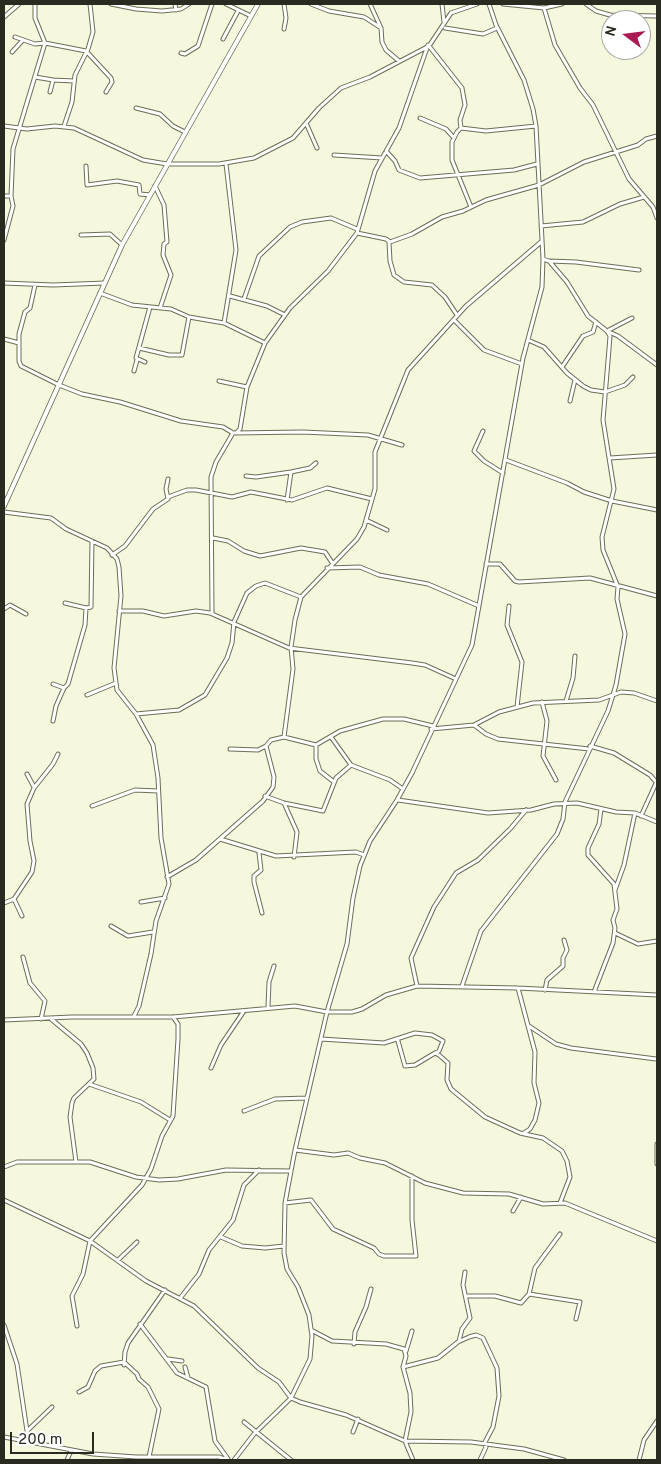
<!DOCTYPE html>
<html>
<head>
<meta charset="utf-8">
<style>
  body { margin:0 }
  #map { position:relative; width:661px; height:1464px; overflow:hidden; background:#f5f8dd; font-family:Overpass,sans-serif }
  canvas { display:block }
  .frame { position:absolute; inset:0; border:5px solid #292a20; pointer-events:none }
  .north { position:absolute; left:601px; top:10px; width:50px; height:50px; box-sizing:border-box; background:#fff; border:1px solid #a9aaa6; border-radius:50%; rotate:285deg; font-size:14px; font-weight:700; line-height:20px; text-align:center; color:#292a20 }
  .north::after { content:''; display:block; margin:auto; width:18px; height:22px; background:#ab1b53; clip-path:polygon(50% 0,100% 100%,50% 72%,0 100%) }
  .scale { position:absolute; left:10px; top:1432px; width:84px; height:22px; box-sizing:border-box; border:2px solid #292a20; border-top:0; padding-left:6px; font-size:15px; line-height:18px; white-space:nowrap; color:#292a20; -webkit-text-stroke:4px #fff; paint-order:stroke }
</style>
</head>
<body>
<div id="map">
<canvas width="661" height="1464"></canvas>
<div class="frame"></div>
<div class="north">N</div>
<div class="scale">200 m</div>
</div>
<script>
const g = document.querySelector('canvas').getContext('2d');
g.lineJoin = 'round';
function poly(rows) {
  const path = new Path2D();
  for (const r of rows) {
    path.moveTo(r[0], r[1]);
    for (let i = 2; i < r.length; i += 2) path.lineTo(r[i], r[i + 1]);
  }
  return path;
}
function stroke(path, color, width, dash) {
  g.strokeStyle = color;
  g.lineWidth = width;
  g.lineCap = dash ? 'butt' : 'round';
  g.setLineDash(dash || []);
  g.stroke(path);
}
const minor = poly([
  [35,4,35,18,45,43,86,51,111,78,112,82,106,92],
  [111,4,136,9,162,11,181,9,189,4],
  [175,4,176,10],
  [226,4,251,16],
  [284,4,286,18,284,29],
  [311,4,329,11,364,17,381,28],
  [370,4,381,28,382,42,386,50,399,61],
  [442,4,444,22],
  [503,4,544,8,562,4],
  [586,4,596,11,610,15,657,16],
  [544,8,555,45,580,88,593,105,629,179,653,207,657,218],
  [4,17,19,4],
  [445,28,483,34,497,28],
  [223,39,238,11],
  [429,46,462,88,465,105,460,120,461,128],
  [12,52,23,40],
  [181,53,185,54,198,46,212,4],
  [35,77,53,80,50,92],
  [53,80,74,81],
  [136,108,160,114,173,126,185,132],
  [420,118,446,129,454,138],
  [306,123,317,148],
  [4,126,27,129,55,126,74,128,143,160,167,164,219,164,254,158,293,138,319,108,341,88,370,77,429,46,451,13,477,4],
  [64,126,72,102,75,75,88,49,93,32,90,4],
  [386,151,395,161,399,170,420,178,514,170,537,164],
  [334,155,382,158],
  [86,166,87,185,117,181,139,185,140,194,150,195],
  [155,186,164,205,167,242,164,244,163,255,171,275,160,308],
  [4,196,11,196],
  [471,207,452,160,452,142,457,132,461,128,486,131,536,126],
  [541,226,583,222,620,204,644,197],
  [357,233,386,239,390,242,412,234,442,217,463,211,486,200,539,185,584,162,638,145,646,139,657,136],
  [81,235,110,234,122,245],
  [4,240,13,206,11,196,13,149,45,43,35,44,15,37],
  [389,242,390,261,394,275,404,282,432,285,445,297,457,315],
  [543,259,549,261,567,282,588,316,607,331,618,336,657,365],
  [549,261,576,262,639,270],
  [4,283,53,285,105,283],
  [35,285,30,308,25,312,19,334,19,361,21,366,59,385,82,394,120,402,181,421,223,427,233,433,303,432,368,435,402,445],
  [100,293,132,305,171,309,189,317,224,323,265,343],
  [230,296,267,306,285,315],
  [244,299,259,256,290,227,302,222,331,218,357,229],
  [454,320,484,350,522,364],
  [224,323,236,250,226,164],
  [4,339,19,343],
  [528,340,544,347,567,373,583,386,591,390,605,392,625,385,633,377],
  [139,348,169,355,182,355,189,317],
  [145,362,136,358,150,307],
  [562,367,583,336,593,332,596,322],
  [134,371,137,360],
  [219,381,247,387],
  [570,401,575,380],
  [483,431,474,451,484,461,503,473],
  [237,432,240,429,247,387,265,343,290,308,328,271,357,233,375,171,399,128,428,45],
  [610,458,657,455],
  [506,460,567,483,584,492,612,501,657,510],
  [246,476,256,477,291,472,310,468,316,463],
  [168,497,187,490,196,490,232,497,251,492,292,500,327,488,372,499],
  [287,500,291,472],
  [4,512,51,518,66,529,107,548,117,559,119,567,121,596,114,668,117,690,136,714,153,745,158,778,161,838,169,884,156,921,151,954,139,1006,134,1016],
  [366,520,387,530],
  [213,538,228,541,244,551,260,556,301,548,325,552,333,564],
  [112,555,125,546,153,509,168,499,166,489,168,479],
  [486,564,500,564,515,581,519,582,590,578,657,596],
  [327,568,360,567,379,575,428,584,479,606],
  [65,603,86,608,91,607,92,541],
  [509,606,507,625,522,662,517,707],
  [4,609,10,605,26,614],
  [119,611,143,611,164,616,196,611,210,613,289,648,412,663,425,665,456,679],
  [212,613,211,477,216,462,233,433],
  [53,684,64,688,68,684,85,625,86,608],
  [87,695,116,683],
  [566,701,573,678,575,656],
  [542,702,547,721,543,756,556,780],
  [136,714,179,710,205,695,227,658,232,643,234,622,247,593,256,586,265,583,301,597],
  [53,721,56,706,64,688],
  [474,725,486,734,498,739,589,749],
  [433,726,404,719,383,719,340,731,316,745,284,737,293,669,291,647,295,620,301,597,357,539,364,527,375,489,375,452,408,370,466,306,541,242],
  [431,729,474,725,499,712,533,703,599,700,621,692,634,693,657,701],
  [331,737,351,765],
  [316,746,316,759,320,771,334,782],
  [590,746,614,753,650,775,657,783],
  [230,749,258,750,266,746],
  [27,774,34,787],
  [265,796,284,803,323,811,336,778,351,765,390,780,403,789],
  [398,800,488,813,531,810,554,804,577,803,616,812,635,813,657,822],
  [284,803,297,832,294,857],
  [92,806,135,790,158,791],
  [641,816,657,781],
  [220,839,276,856,356,852,364,855],
  [259,853,261,870,254,876,254,882,262,913],
  [167,877,196,860,263,801,273,787,274,777,266,746,271,740,284,737],
  [615,890,624,865,635,813],
  [14,899,22,916],
  [141,902,165,898],
  [4,903,14,899,32,872,34,861,30,841,27,804,34,788,53,764,58,754],
  [111,926,128,936,153,932],
  [615,933,638,944,657,941],
  [23,957,30,983,45,1001,41,1019],
  [417,986,411,958,434,907,456,873,478,860,510,829,526,810],
  [462,986,481,931,557,834,563,819,565,802,608,711,616,685,625,634,617,599,618,587,603,550,602,537,614,489,603,420,609,349,610,336,607,331,632,318],
  [518,988,535,1052,534,1083,539,1103,535,1120,530,1129,524,1133],
  [545,990,547,980,563,966,563,958,567,950,564,940],
  [594,992,613,943,615,928,613,920,617,909,614,884,588,855,588,848,599,824,601,809],
  [268,1007,269,982,274,966],
  [51,1019,81,1044,87,1053,93,1068,94,1079,74,1098,72,1103,70,1117,76,1162],
  [4,1020,72,1017,173,1017,295,1006,327,1012,352,1012,362,1009,386,995,417,986,518,988,657,995],
  [529,1026,556,1044,571,1048,656,1059],
  [321,1039,384,1043,415,1033,432,1035,443,1041,439,1051,435,1053],
  [398,1041,405,1066,415,1065,435,1053,439,1055,448,1063,447,1080,451,1089,485,1117,520,1133,543,1138,562,1151,567,1161,570,1177,560,1203],
  [211,1068,221,1045,244,1011],
  [89,1084,141,1102,170,1120],
  [244,1111,275,1099,307,1098],
  [657,1144,657,1164],
  [295,1150,334,1155,348,1153,360,1158,385,1163,425,1183,463,1193,509,1194,543,1204,565,1203,657,1241],
  [4,1167,17,1162,90,1162,136,1177,159,1180,178,1179,226,1170,291,1171],
  [4,1200,90,1241,146,1281,194,1306,258,1368,279,1382,291,1398,300,1402,346,1415,405,1441,471,1442,524,1449,564,1460],
  [285,1203,311,1200,333,1229,374,1248,379,1254,384,1256,416,1256,412,1220,412,1176],
  [513,1211,521,1197],
  [221,1237,242,1246,265,1248,284,1246],
  [118,1260,137,1242],
  [529,1294,580,1302,576,1319],
  [466,1296,495,1296,521,1303,529,1294,535,1268,560,1234],
  [181,1297,199,1274,209,1250,233,1220,244,1185,259,1170],
  [140,1324,177,1373,206,1387,215,1441,228,1459],
  [4,1325,17,1364,27,1431,31,1441],
  [77,1326,72,1296,83,1274,90,1241,142,1185,151,1169,162,1136,173,1116,178,1039,178,1024,173,1017],
  [311,1330,332,1341,386,1344,404,1349,406,1356,403,1367,410,1393,411,1412,405,1441,413,1460],
  [459,1341,462,1329,470,1318,463,1285,465,1272],
  [354,1344,355,1332,366,1307,371,1289],
  [406,1351,412,1331],
  [168,1359,182,1361],
  [124,1365,125,1352,128,1343,165,1290],
  [185,1367,188,1378],
  [403,1367,438,1358,458,1342,469,1337,476,1335,483,1338,497,1368,499,1396,493,1427,484,1444,486,1447,480,1460],
  [79,1392,88,1387,95,1371,101,1366,124,1362,137,1374,139,1379,148,1387,159,1409,149,1457],
  [244,1422,291,1460],
  [27,1431,52,1407],
  [353,1432,358,1419],
  [4,1437,93,1454,136,1457,219,1457,228,1460],
  [67,1460,71,1451],
  [234,1460,254,1434,291,1398,310,1359,312,1336,309,1315,298,1287,287,1269,284,1253,285,1203,295,1150,327,1012,347,944,353,898,360,866,370,841,397,800,412,773,472,645,523,358,542,287,543,259,536,126,533,109,524,80,496,25,489,4],
  [639,1460,644,1440,657,1421]
]);
const major = poly([
  [4,506,122,245,258,4]
]);
stroke(minor, '#6c6e57', 5);
stroke(major, '#6c6e57', 5.5);
stroke(minor, '#fff', 3);
stroke(major, '#fff', 4);
</script>
</body>
</html>
